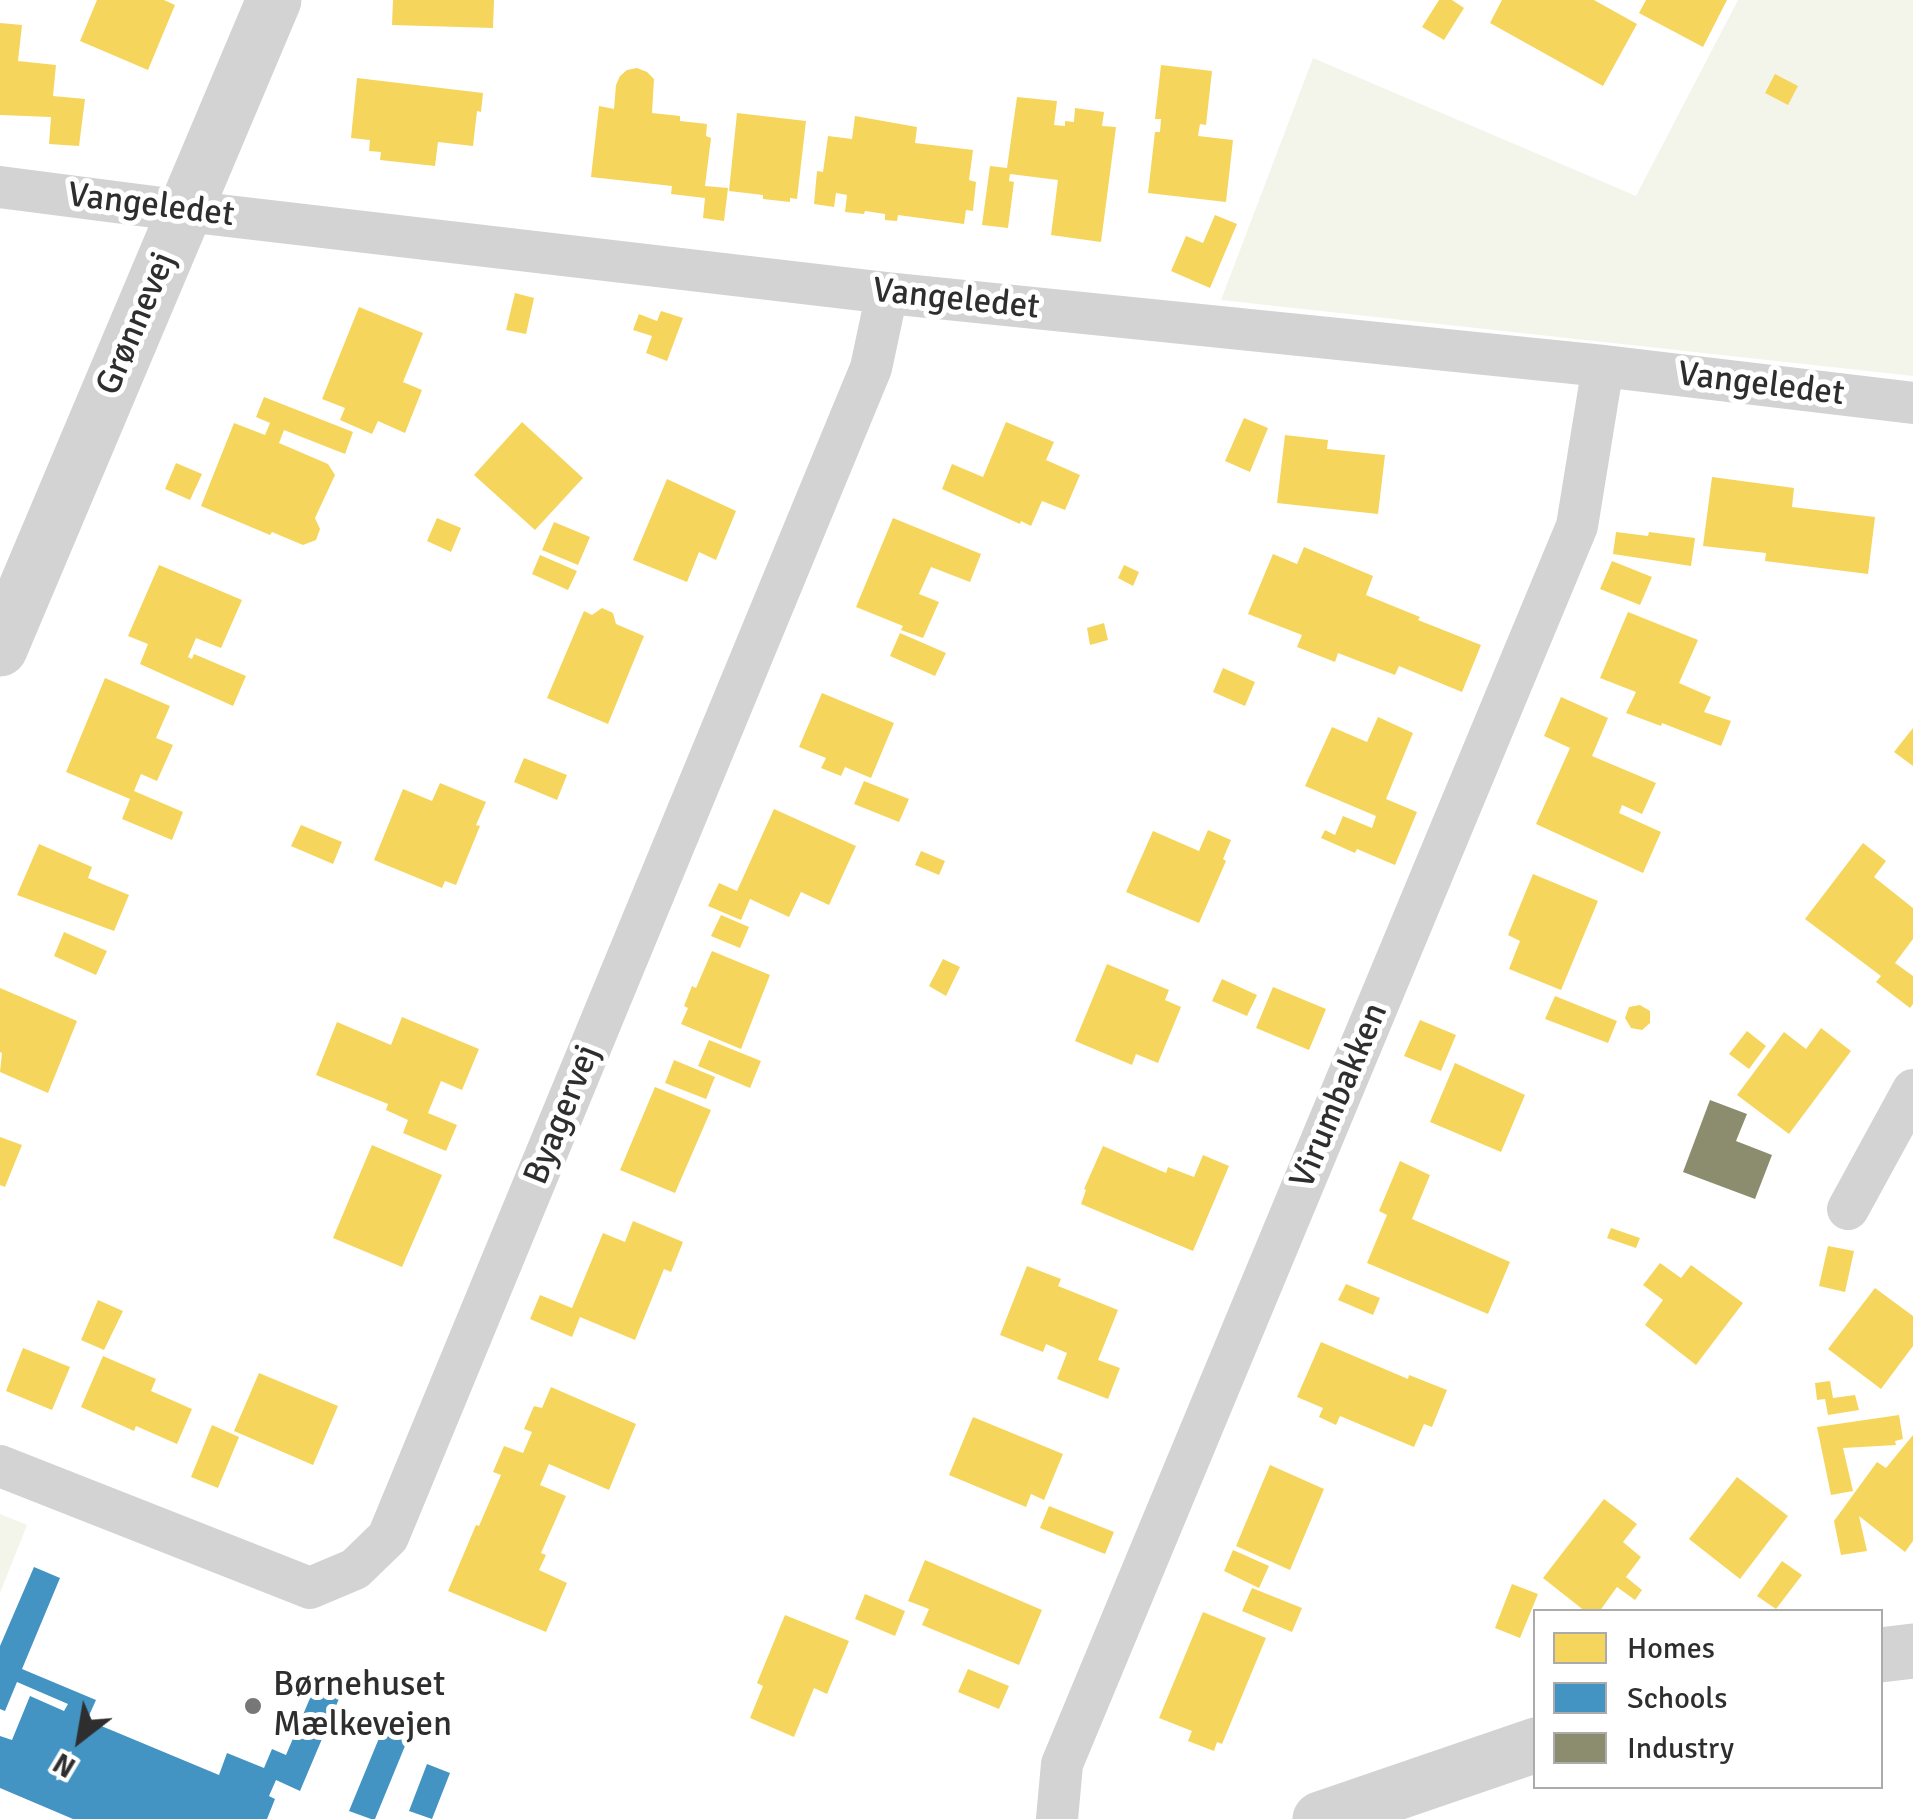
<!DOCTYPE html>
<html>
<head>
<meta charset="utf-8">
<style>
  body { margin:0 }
  #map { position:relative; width:1913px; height:1819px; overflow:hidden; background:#fff; font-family:Signika,sans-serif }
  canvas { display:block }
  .legend { position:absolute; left:1533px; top:1609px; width:350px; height:180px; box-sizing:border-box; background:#fff; border:2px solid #ababab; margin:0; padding:12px 18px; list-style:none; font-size:30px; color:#2e2e2e }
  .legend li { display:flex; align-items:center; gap:20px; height:50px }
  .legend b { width:50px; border:2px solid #ababab }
  .north { position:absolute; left:30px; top:1689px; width:100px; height:100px; -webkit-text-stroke:8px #fff; paint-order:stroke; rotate:211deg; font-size:28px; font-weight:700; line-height:40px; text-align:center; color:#2e2e2e }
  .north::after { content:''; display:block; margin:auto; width:35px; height:45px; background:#2e2e2e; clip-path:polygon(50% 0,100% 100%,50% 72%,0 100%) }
</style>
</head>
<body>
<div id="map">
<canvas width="1913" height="1819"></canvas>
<ul class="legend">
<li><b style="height:28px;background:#f6d55c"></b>Homes</li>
<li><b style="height:28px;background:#4393c3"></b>Schools</li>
<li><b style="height:28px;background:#8c8c6e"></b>Industry</li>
</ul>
<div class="north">N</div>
</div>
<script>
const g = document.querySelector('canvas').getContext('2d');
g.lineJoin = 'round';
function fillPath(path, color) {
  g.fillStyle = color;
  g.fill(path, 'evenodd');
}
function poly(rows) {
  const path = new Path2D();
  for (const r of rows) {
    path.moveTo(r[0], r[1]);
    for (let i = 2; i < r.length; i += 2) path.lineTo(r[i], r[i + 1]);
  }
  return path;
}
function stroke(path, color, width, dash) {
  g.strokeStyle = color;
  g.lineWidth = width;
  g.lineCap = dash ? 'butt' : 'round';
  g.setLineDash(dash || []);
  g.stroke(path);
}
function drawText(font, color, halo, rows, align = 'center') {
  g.font = font + ' Signika,sans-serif';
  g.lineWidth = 10;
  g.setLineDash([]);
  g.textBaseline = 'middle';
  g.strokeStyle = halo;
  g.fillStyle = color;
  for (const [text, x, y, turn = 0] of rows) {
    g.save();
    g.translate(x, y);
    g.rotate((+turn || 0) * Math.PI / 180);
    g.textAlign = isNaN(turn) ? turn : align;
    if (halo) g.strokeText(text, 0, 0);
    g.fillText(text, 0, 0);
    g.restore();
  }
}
const green = poly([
  [1738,0,1913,0,1913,376,1221,300,1313,58,1636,196],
  [0,1514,27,1525,0,1593]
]);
const homes = poly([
  [97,0,164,0,175,5,148,70,80,41],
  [393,0,494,0,493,28,392,25],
  [1439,0,1452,0,1464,8,1444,40,1422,27],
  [1502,0,1594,0,1637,24,1603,86,1490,23],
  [1646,0,1727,0,1703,47,1639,13],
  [0,23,22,25,18,61,56,65,53,96,85,99,79,146,49,144,51,117,0,115],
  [1161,65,1212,71,1206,125,1200,124,1198,136,1233,140,1226,202,1148,193,1155,132,1160,132,1161,119,1155,119],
  [637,68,647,72,654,79,652,113,680,116,680,121,707,124,706,136,711,138,705,186,728,188,724,221,703,218,705,198,671,194,672,186,591,177,599,106,614,109,616,85,620,76,627,70],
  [1775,74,1798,86,1788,105,1765,93],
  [357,78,483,93,481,112,477,111,473,146,438,142,435,166,380,160,381,152,369,151,370,140,351,138],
  [1017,97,1057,101,1054,125,1065,126,1065,121,1074,122,1075,108,1104,112,1102,126,1116,127,1101,242,1051,235,1058,180,1010,174,1009,181,1014,182,1008,228,982,225,990,166,1007,168],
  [737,113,806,121,797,199,790,198,790,202,763,199,763,195,729,191],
  [855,116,917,127,915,143,973,150,969,180,976,182,973,211,966,210,964,224,898,215,897,221,885,220,885,214,865,211,864,214,845,212,847,195,836,193,834,207,814,204,817,171,823,172,828,136,852,139],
  [1215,215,1237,224,1210,288,1171,271,1186,236,1203,243],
  [515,293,534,298,526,334,506,330],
  [359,307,423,333,403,382,422,390,405,433,378,421,372,434,340,420,345,408,322,399],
  [661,311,683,318,667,361,646,353,652,336,633,330,639,314,657,321],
  [264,397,353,432,345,454,284,430,279,443,328,464,335,475,315,518,320,529,316,540,303,545,272,532,270,535,201,506,234,423,265,435,270,423,256,417],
  [1244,418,1268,428,1250,472,1225,461],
  [522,422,583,478,535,530,474,475],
  [1006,422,1054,442,1046,460,1080,475,1065,510,1042,501,1031,526,1021,521,1020,524,942,489,952,464,983,477],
  [1285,435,1328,440,1327,449,1385,455,1378,514,1277,503],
  [176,463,202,474,190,500,165,489],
  [1712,477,1794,488,1792,507,1875,517,1868,574,1765,561,1766,553,1703,546],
  [667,479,736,511,716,560,699,552,687,582,633,560],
  [437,518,461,528,451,552,427,541],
  [893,518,981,554,970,582,931,567,919,594,939,602,923,638,901,630,903,626,856,607],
  [554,522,590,537,578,565,542,550],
  [1616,532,1648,536,1649,532,1695,538,1691,566,1613,554],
  [1304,547,1373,576,1366,595,1420,617,1418,620,1481,645,1462,692,1399,666,1395,675,1338,653,1335,662,1297,647,1302,635,1248,614,1273,554,1297,564],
  [540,555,577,571,568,590,532,574],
  [1612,561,1652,577,1640,605,1600,589],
  [159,565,242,600,221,648,196,638,188,657,192,659,194,654,246,676,233,706,140,664,148,644,128,636],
  [1124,565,1139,572,1133,586,1118,578],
  [602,608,613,613,616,624,644,636,608,724,547,698,584,611,592,615],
  [1628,612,1698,640,1679,683,1711,697,1704,712,1731,721,1721,746,1662,723,1661,726,1626,713,1636,692,1600,678],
  [1104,623,1108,640,1090,645,1087,628],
  [900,633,946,653,935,676,890,656],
  [1223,668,1255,682,1245,706,1213,692],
  [105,678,170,706,156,738,173,745,157,781,141,774,134,791,183,812,172,840,122,819,130,799,66,772],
  [822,693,894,723,871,778,845,767,841,776,821,768,826,758,799,747],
  [1561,697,1608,718,1592,756,1656,783,1642,814,1622,805,1619,813,1661,832,1643,873,1536,824,1570,748,1544,736],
  [1378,717,1413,733,1386,799,1417,812,1395,865,1357,849,1355,853,1321,838,1325,830,1335,835,1343,816,1372,828,1376,816,1305,786,1332,727,1367,742],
  [1913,728,1913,766,1894,752],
  [524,758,567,775,557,800,514,782],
  [864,781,909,799,899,822,854,804],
  [440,783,486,802,476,825,480,826,456,885,445,881,442,888,374,860,403,789,432,801],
  [774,809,856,846,829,905,801,892,789,917,750,899,741,920,708,906,719,883,737,891],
  [301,825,342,842,333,864,291,846],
  [1208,830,1231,840,1223,859,1226,861,1199,923,1126,892,1153,831,1199,851],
  [1863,843,1886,861,1874,877,1913,908,1913,939,1895,963,1913,976,1913,1004,1910,1008,1876,982,1881,976,1805,919],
  [39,844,92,867,88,878,129,895,114,931,17,895],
  [921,851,945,861,939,875,915,865],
  [1533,874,1598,901,1561,990,1509,969,1520,941,1508,935],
  [721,915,749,927,740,948,711,936],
  [64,932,107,951,96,975,54,956],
  [712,951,770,975,741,1049,681,1024,688,1008,684,1006,692,986,696,988],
  [943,959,960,967,946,996,929,986],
  [1107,964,1169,990,1165,1000,1181,1007,1158,1063,1136,1054,1132,1065,1075,1041],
  [1222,979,1257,995,1247,1016,1212,1001],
  [1273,987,1326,1009,1309,1050,1256,1028],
  [0,988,77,1021,48,1093,0,1072,2,1053,0,1052],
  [1555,996,1617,1021,1608,1043,1545,1019],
  [1640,1005,1650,1011,1650,1023,1642,1030,1631,1028,1625,1018,1629,1007],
  [402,1017,479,1049,462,1090,441,1081,428,1113,457,1125,446,1151,403,1133,408,1120,386,1110,388,1104,316,1075,337,1022,391,1045],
  [1420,1020,1456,1035,1441,1071,1404,1056],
  [1821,1028,1851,1051,1789,1134,1737,1095,1784,1032,1806,1049],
  [1747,1031,1766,1046,1749,1069,1729,1054],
  [709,1040,761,1061,750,1088,698,1066],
  [674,1060,715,1077,706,1099,665,1083],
  [1455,1063,1525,1095,1501,1152,1430,1122],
  [655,1087,711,1110,675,1193,620,1170],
  [0,1137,22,1145,5,1187,0,1185],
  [372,1145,442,1175,402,1267,333,1238],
  [1103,1146,1166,1173,1168,1167,1194,1177,1203,1155,1229,1166,1193,1251,1081,1204,1086,1190,1084,1189],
  [1400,1161,1430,1175,1412,1219,1510,1262,1488,1314,1367,1263,1387,1215,1379,1211],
  [633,1221,683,1242,671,1272,664,1269,635,1340,580,1317,572,1337,530,1319,540,1295,572,1308,603,1233,625,1242],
  [1611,1228,1640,1238,1636,1248,1607,1238],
  [1828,1246,1854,1251,1845,1292,1819,1286],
  [1660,1263,1681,1278,1691,1265,1743,1303,1696,1365,1645,1325,1663,1300,1643,1285],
  [1027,1266,1061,1279,1058,1286,1118,1310,1098,1360,1120,1368,1108,1399,1057,1379,1067,1353,1046,1344,1043,1352,1000,1335],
  [1346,1284,1380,1298,1373,1315,1338,1300],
  [1875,1288,1913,1316,1913,1346,1881,1389,1828,1349],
  [98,1300,123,1311,104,1350,81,1340],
  [1321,1342,1408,1379,1409,1375,1447,1390,1432,1427,1424,1424,1414,1447,1340,1416,1336,1425,1319,1417,1323,1408,1297,1397],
  [23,1348,70,1367,52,1410,6,1391],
  [103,1356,156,1379,151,1391,192,1409,177,1444,136,1426,134,1431,81,1407],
  [259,1373,338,1406,313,1465,234,1431],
  [1830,1381,1833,1398,1855,1395,1859,1410,1828,1415,1825,1399,1817,1400,1815,1383],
  [551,1387,636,1424,609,1490,549,1464,540,1485,566,1496,541,1553,546,1555,539,1570,567,1583,546,1632,448,1591,476,1525,479,1526,501,1475,493,1472,504,1446,523,1453,532,1432,524,1429,534,1406,542,1408],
  [1899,1415,1903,1439,1895,1441,1896,1445,1843,1448,1853,1491,1831,1495,1817,1427],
  [973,1417,1063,1454,1044,1500,1031,1494,1026,1507,949,1475],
  [212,1425,239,1437,218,1488,191,1477],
  [1913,1435,1913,1541,1905,1552,1859,1516,1867,1551,1841,1555,1834,1521,1877,1462,1886,1468],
  [1270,1465,1324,1489,1290,1570,1236,1546],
  [1737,1477,1788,1516,1740,1579,1689,1539],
  [1604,1499,1637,1524,1623,1542,1641,1557,1626,1577,1642,1590,1635,1600,1617,1587,1599,1612,1586,1612,1543,1578],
  [1049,1506,1114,1532,1105,1554,1040,1528],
  [1233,1550,1269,1566,1259,1588,1224,1571],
  [925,1560,1042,1610,1019,1665,922,1625,929,1609,908,1601],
  [1782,1561,1802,1575,1776,1609,1757,1596],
  [1512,1584,1538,1594,1520,1638,1495,1628],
  [1252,1588,1302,1608,1292,1632,1242,1611],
  [865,1594,905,1611,895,1636,855,1619],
  [1203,1612,1266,1638,1222,1744,1217,1742,1214,1751,1188,1741,1192,1731,1159,1718],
  [785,1615,849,1641,827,1694,814,1688,794,1737,750,1718,763,1686,757,1683],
  [968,1669,1009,1686,999,1709,958,1692]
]);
const schools = poly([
  [34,1567,60,1578,22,1669,96,1700,87,1720,219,1775,227,1753,264,1768,272,1749,286,1755,316,1684,341,1694,300,1791,276,1780,269,1796,275,1799,267,1819,73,1819,0,1788,0,1736,12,1740,30,1696,64,1711,68,1704,17,1682,5,1711,0,1709,0,1646],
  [389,1714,414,1724,375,1819,371,1819,349,1811],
  [427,1764,450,1773,432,1819,409,1811]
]);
const industry = poly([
  [1710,1100,1747,1114,1736,1141,1772,1155,1755,1199,1683,1172]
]);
const minor = poly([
  [0,187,185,211,887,293,1603,366,1913,403],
  [1848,1209,1913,1090],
  [0,1466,310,1588,355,1569,388,1537,871,368,887,293],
  [1057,1819,1062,1764,1577,526,1603,366]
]);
const tertiary = poly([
  [0,649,274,0],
  [1880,1655,1913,1651],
  [1320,1819,1536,1745]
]);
const markers = [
  [253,1706,10,"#777"]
];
const streetNames = [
  ["Vangeledet",151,206,7],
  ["Vangeledet",956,300,6],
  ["Grønnevej",137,324,-67],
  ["Vangeledet",1761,385,7],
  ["Virumbakken",1340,1096,-67],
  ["Byagervej",563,1115,-68]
];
const poiNames = [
  ["Børnehuset",273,1686],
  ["Mælkevejen",273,1726]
];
fillPath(green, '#f3f5eb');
fillPath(homes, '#f6d55c');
fillPath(schools, '#4393c3');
fillPath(industry, '#8c8c6e');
stroke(minor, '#d3d3d3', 42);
stroke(tertiary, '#d3d3d3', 55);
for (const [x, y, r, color] of markers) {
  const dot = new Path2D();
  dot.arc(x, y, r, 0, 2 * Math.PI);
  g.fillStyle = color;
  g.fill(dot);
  stroke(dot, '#fff', 4);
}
drawText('35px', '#2e2e2e', '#fff', streetNames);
drawText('35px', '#2e2e2e', '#fff', poiNames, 'left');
</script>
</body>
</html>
